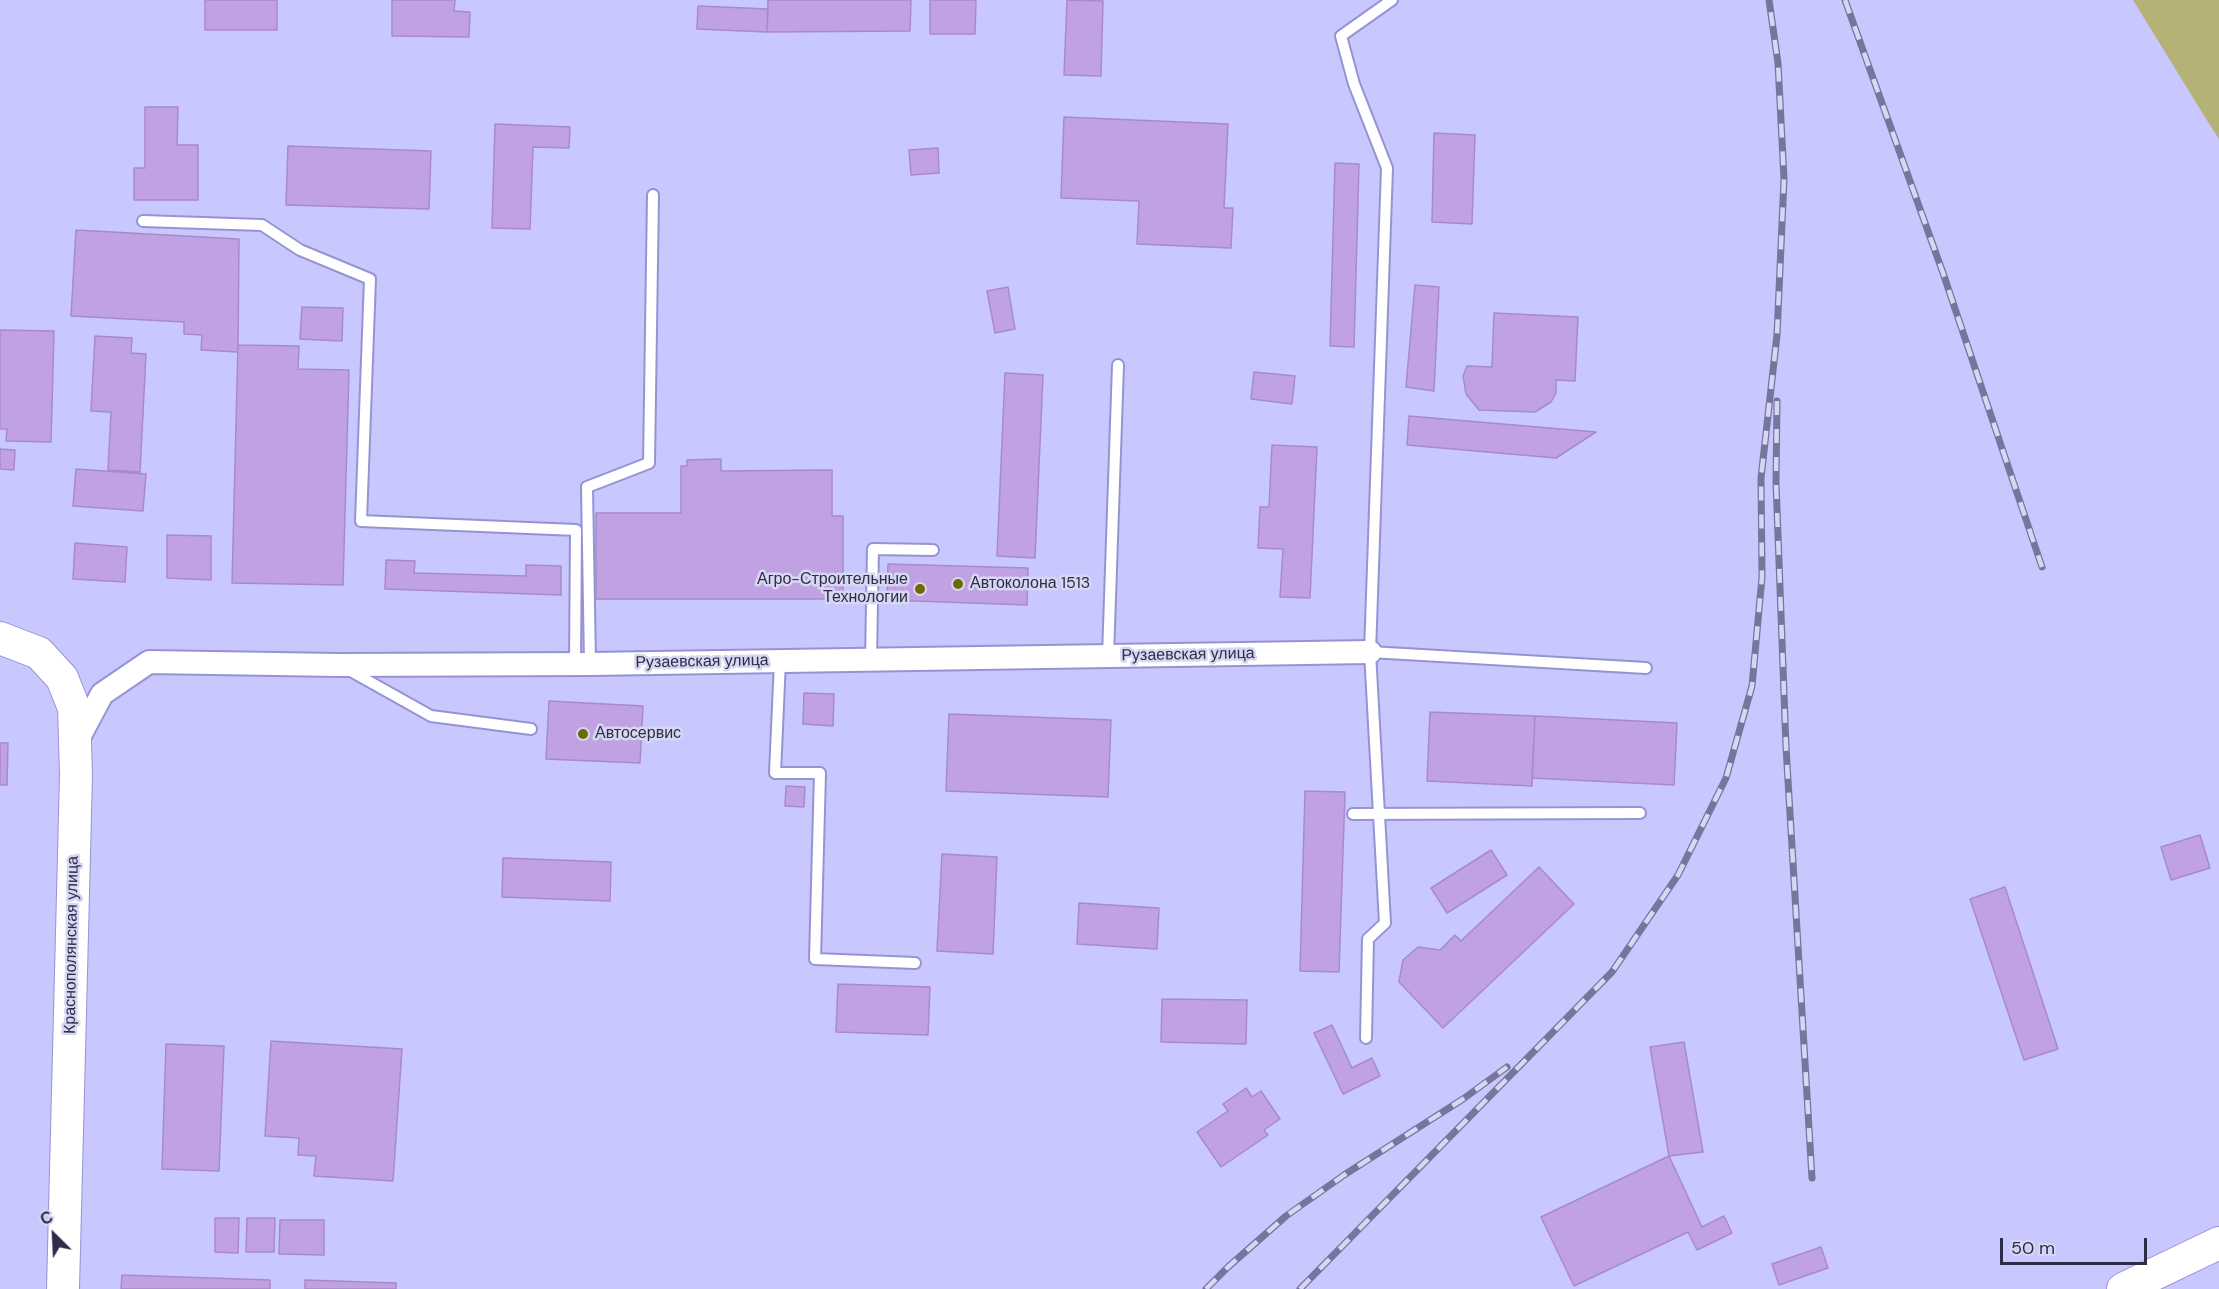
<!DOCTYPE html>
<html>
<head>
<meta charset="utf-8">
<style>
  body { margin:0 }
  #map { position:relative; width:2219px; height:1289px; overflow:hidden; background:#c8c7fe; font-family:"DM Sans",sans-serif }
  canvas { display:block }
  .north { position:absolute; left:24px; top:1205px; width:60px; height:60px; -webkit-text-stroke:4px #d7d7f3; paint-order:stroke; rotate:336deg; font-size:16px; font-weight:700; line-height:24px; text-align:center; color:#2e2c47 }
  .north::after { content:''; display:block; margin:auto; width:21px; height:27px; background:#2e2c47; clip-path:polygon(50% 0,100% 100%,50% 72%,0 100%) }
  .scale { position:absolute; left:2000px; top:1238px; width:147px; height:27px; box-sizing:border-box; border:3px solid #2e2c47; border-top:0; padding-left:8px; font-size:18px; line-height:21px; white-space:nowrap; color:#2e2c47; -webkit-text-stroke:4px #d7d7f3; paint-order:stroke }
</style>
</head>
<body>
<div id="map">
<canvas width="2219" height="1289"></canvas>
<div class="north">С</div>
<div class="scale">50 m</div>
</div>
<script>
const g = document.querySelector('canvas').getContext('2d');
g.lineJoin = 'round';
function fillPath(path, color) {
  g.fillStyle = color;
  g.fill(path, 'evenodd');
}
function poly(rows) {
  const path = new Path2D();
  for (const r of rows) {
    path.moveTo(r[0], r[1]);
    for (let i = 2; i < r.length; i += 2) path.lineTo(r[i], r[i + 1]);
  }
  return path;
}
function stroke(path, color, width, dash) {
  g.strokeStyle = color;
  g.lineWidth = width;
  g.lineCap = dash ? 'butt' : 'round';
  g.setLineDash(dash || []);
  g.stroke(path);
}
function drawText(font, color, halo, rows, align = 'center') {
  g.font = font + ' "DM Sans",sans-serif';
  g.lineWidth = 5;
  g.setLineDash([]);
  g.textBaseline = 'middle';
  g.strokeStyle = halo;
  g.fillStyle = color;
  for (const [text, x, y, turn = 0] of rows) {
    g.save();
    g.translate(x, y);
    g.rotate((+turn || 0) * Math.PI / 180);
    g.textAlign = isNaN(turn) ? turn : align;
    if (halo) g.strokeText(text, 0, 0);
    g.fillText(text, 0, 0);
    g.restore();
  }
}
const green = poly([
  [2133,0,2219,0,2219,139,2203,114]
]);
const building = poly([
  [205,0,277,0,277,30,205,30,205,0],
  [392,0,455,0,454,11,470,12,469,37,392,36,392,0],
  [768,0,911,0,910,31,767,32,768,0],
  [930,0,976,0,975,34,930,34,930,0],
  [1067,0,1103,1,1101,76,1064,75,1067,0],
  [698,6,768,9,767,32,697,29,698,6],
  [145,107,178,107,177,145,198,145,198,200,134,200,134,168,145,168,145,107],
  [1064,117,1228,124,1224,208,1233,208,1231,248,1137,244,1139,201,1061,198,1064,117],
  [495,124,570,127,569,148,533,147,530,229,492,228,495,124],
  [1434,133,1475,135,1472,224,1432,222,1434,133],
  [288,146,431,151,429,209,286,205,288,146],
  [938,148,939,173,911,175,909,150,938,148],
  [1335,163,1359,164,1354,347,1330,346,1335,163],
  [76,230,239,239,238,352,201,350,202,335,184,334,184,322,71,316,76,230],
  [1415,285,1439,287,1434,391,1406,387,1415,285],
  [1008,287,1015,329,995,333,987,291,1008,287],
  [302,307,343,308,342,341,300,339,302,307],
  [1494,313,1578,317,1575,381,1556,380,1556,393,1551,402,1535,412,1479,410,1466,394,1463,376,1467,366,1492,367,1494,313],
  [0,330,54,331,51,442,6,441,7,429,0,429,0,330],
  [95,336,132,338,131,353,146,354,140,472,108,470,111,412,91,411,95,336],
  [238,345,299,346,298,369,349,370,343,585,232,583,238,345],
  [1254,372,1295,376,1292,404,1251,399,1254,372],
  [1005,373,1043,375,1035,558,997,556,1005,373],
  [1409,416,1596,432,1556,458,1407,445,1409,416],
  [1272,445,1317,447,1310,598,1280,597,1283,549,1258,548,1260,507,1269,507,1272,445],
  [0,449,15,450,14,470,0,469,0,449],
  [721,459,721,471,832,470,832,516,843,516,843,599,596,599,596,513,681,513,681,466,687,466,687,460,721,459],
  [76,469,146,474,143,511,73,506,76,469],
  [167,535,211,536,211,580,167,578,167,535],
  [75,543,127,547,125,582,73,579,75,543],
  [386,560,415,561,414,573,526,576,526,565,561,566,561,595,385,589,386,560],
  [888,564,1028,568,1027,605,887,600,888,564],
  [804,693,834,694,833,726,803,724,804,693],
  [549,701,643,706,640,763,546,759,549,701],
  [1430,712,1535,716,1532,786,1427,781,1430,712],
  [949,714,1111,720,1108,797,946,791,949,714],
  [1535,716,1677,723,1674,785,1532,778,1535,716],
  [0,743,8,743,7,785,0,785,0,743],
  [786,786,805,787,804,807,785,806,786,786],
  [1305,791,1345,792,1339,972,1300,971,1305,791],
  [2200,835,2210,868,2171,880,2161,847,2200,835],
  [1491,850,1507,875,1447,913,1431,888,1491,850],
  [942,854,997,857,993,954,937,951,942,854],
  [503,858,611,862,610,901,502,897,503,858],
  [1539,867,1574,904,1443,1028,1399,982,1403,960,1418,947,1440,950,1455,935,1461,941,1539,867],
  [2005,887,2058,1049,2024,1060,1970,899,2005,887],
  [1079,903,1159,908,1157,949,1077,944,1079,903],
  [838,984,930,987,928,1035,836,1032,838,984],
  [1162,999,1247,1000,1246,1044,1161,1042,1162,999],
  [1332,1025,1352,1068,1372,1058,1380,1076,1343,1094,1314,1033,1332,1025],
  [271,1041,402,1049,393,1181,314,1176,316,1156,298,1155,299,1138,265,1136,271,1041],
  [1684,1042,1703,1152,1669,1156,1650,1047,1684,1042],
  [166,1044,224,1046,219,1171,162,1169,166,1044],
  [1246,1088,1252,1097,1261,1091,1280,1119,1264,1130,1268,1135,1221,1167,1197,1132,1228,1111,1223,1104,1246,1088],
  [1669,1156,1702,1227,1724,1216,1732,1233,1697,1250,1688,1232,1574,1286,1541,1217,1669,1156],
  [215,1218,239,1218,238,1253,215,1252,215,1218],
  [247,1218,275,1218,274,1252,246,1252,247,1218],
  [280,1220,324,1220,324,1255,279,1254,280,1220],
  [1821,1247,1828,1268,1779,1285,1772,1264,1821,1247],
  [122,1275,270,1280,270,1289,121,1289,122,1275],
  [305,1280,396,1283,396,1289,305,1289,305,1280]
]);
const lane = poly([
  [143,221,262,225,300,250,370,279,361,521,576,530,575,664],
  [1370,652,1646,668],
  [1108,656,1118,365],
  [871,659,873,549,933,550],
  [780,661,775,773,820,773,815,959,915,963],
  [590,664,587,487,649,463,653,195],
  [347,669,431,716,531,729],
  [1353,814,1640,813],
  [1366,1038,1368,939,1385,923,1370,652,1387,168,1354,84,1341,36,1392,0]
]);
const street = poly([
  [76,743,102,694,149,662,338,665,590,664,1370,652]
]);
const secondary = poly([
  [0,638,39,653,62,678,74,708,76,775,63,1289],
  [2123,1289,2219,1243]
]);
const rail = poly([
  [1845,0,1943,273,2042,567],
  [1777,401,1776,482,1786,747,1812,1178],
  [1206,1289,1228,1267,1286,1216,1344,1175,1463,1099,1507,1067],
  [1300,1289,1612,972,1678,875,1726,778,1752,686,1762,577,1761,478,1777,335,1784,179,1778,63,1769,0]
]);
const markers = [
  [958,584,6,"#6f6901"],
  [920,589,6,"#6f6901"],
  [583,734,6,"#6f6901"]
];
const poiNames = [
  ["Агро-Строительные",908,580,"right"],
  ["Технологии",908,598,"right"],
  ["Автоколона 1513",970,584],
  ["Автосервис",595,734]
];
const streetNames = [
  ["Рузаевская улица",1188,655,-1],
  ["Рузаевская улица",702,662,-1],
  ["Краснополянская улица",72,945,-89]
];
fillPath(green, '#b5b277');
fillPath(building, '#c0a2e2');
stroke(building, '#a88ac9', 1.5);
stroke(lane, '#9693d4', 14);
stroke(street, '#9693d4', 26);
stroke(secondary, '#9693d4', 34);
stroke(lane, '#fff', 10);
stroke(street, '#fff', 22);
stroke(secondary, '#fff', 32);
stroke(rail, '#76759d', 7);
stroke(rail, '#d7d7f3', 4.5, [14]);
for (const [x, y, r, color] of markers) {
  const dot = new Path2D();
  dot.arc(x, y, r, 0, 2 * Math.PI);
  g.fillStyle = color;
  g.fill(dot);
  stroke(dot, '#d7d7f3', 2);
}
drawText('16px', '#2e2c47', '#d7d7f3', poiNames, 'left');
drawText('16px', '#2e2c47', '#d7d7f3', streetNames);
</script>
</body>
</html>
